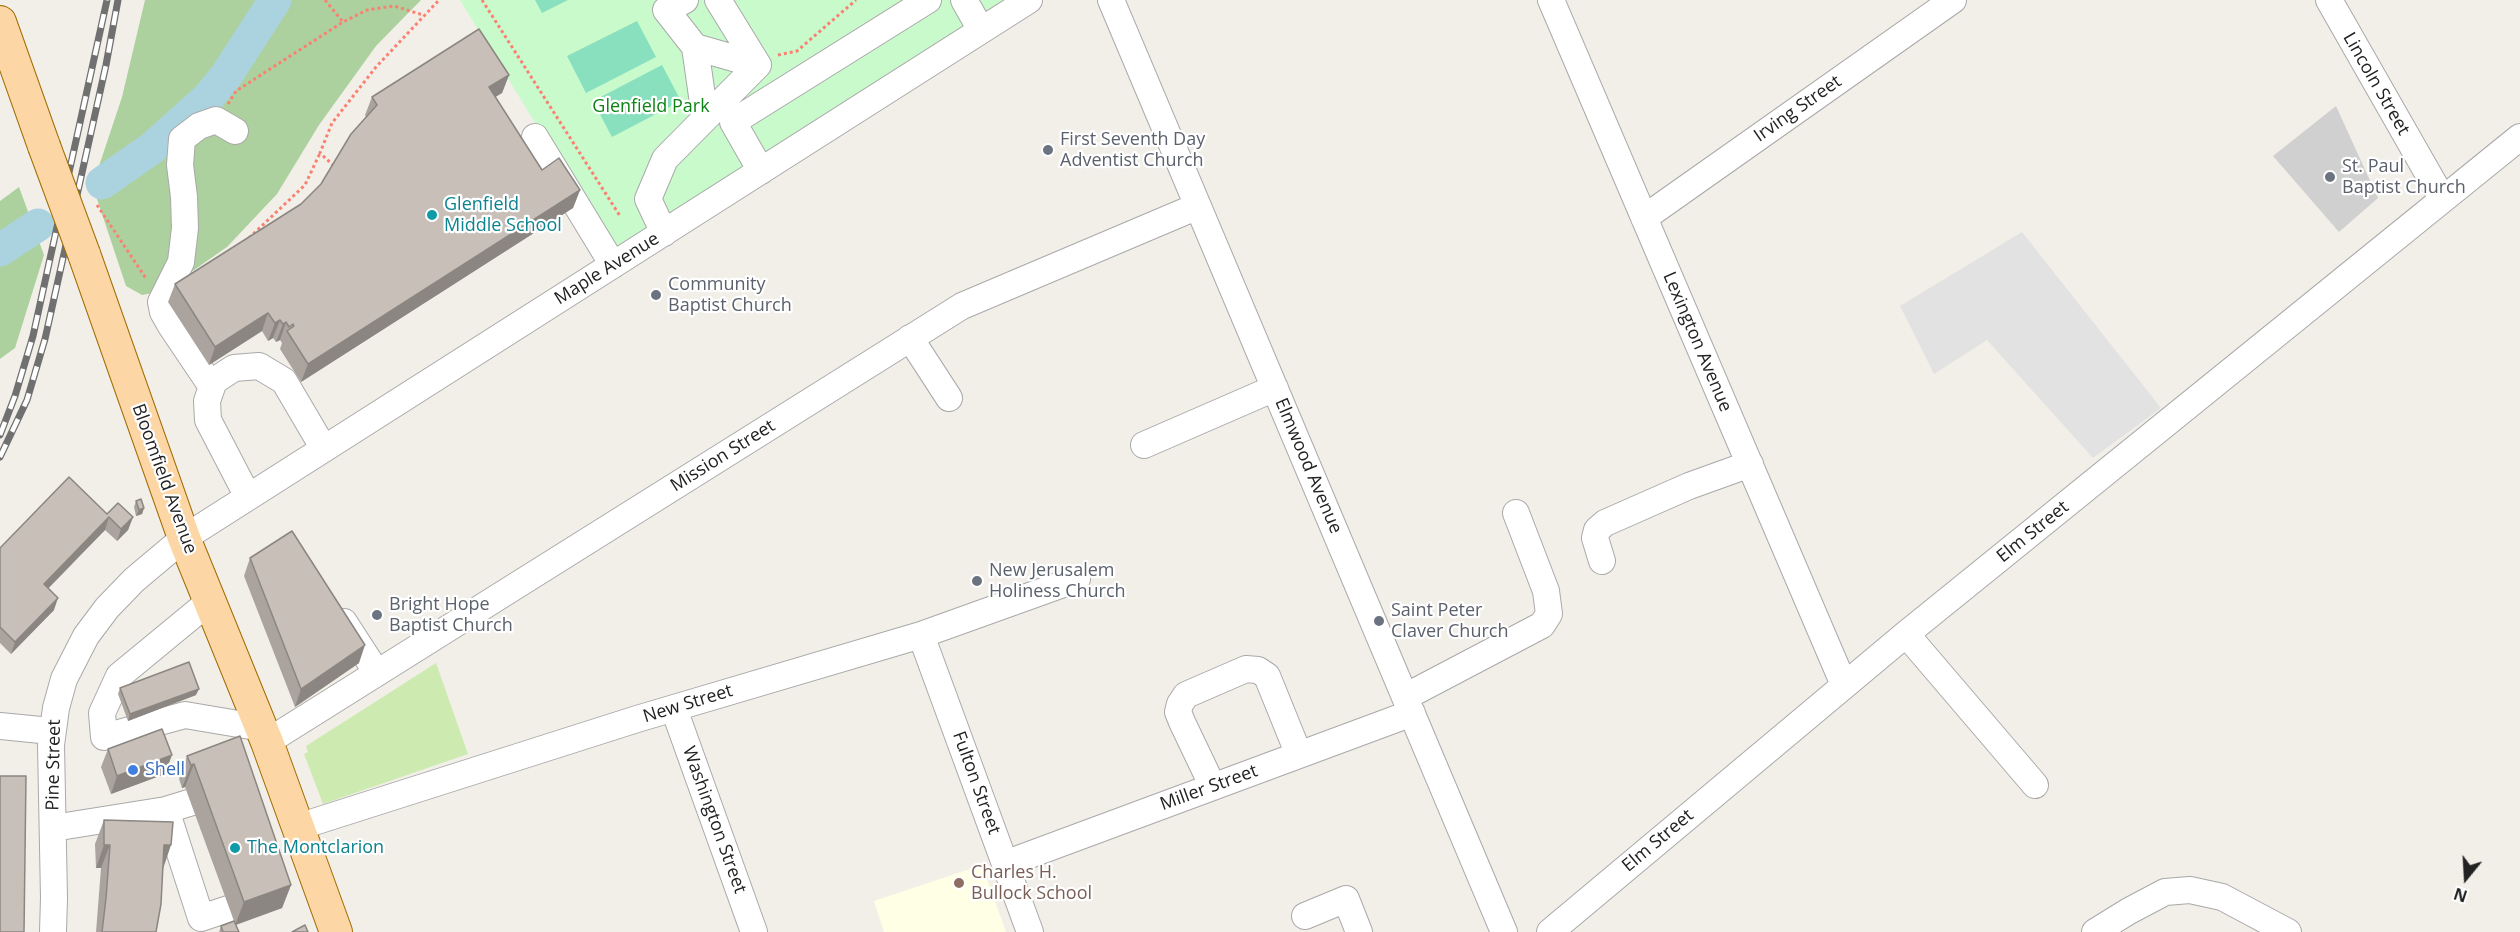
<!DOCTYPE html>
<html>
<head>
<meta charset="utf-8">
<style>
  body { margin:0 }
  #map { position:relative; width:2520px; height:932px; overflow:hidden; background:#f2efe9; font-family:"Open Sans",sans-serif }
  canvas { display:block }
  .north { position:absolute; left:2436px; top:848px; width:60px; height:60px; -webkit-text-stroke:4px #fff; paint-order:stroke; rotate:198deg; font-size:16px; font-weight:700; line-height:24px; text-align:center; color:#222 }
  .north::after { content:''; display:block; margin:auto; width:21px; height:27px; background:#222; clip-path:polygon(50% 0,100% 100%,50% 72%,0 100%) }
</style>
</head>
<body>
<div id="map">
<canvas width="2520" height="932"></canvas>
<div class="north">N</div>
</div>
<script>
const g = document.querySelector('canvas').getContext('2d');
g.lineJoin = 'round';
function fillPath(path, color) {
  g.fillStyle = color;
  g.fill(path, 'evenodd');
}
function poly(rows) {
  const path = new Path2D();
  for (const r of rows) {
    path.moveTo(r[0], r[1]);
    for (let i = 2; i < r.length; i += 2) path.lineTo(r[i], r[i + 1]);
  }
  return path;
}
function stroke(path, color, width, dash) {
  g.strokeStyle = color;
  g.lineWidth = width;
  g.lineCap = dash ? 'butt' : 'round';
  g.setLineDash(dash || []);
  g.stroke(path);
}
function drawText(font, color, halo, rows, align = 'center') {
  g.font = font + ' "Open Sans",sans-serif';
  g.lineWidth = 4.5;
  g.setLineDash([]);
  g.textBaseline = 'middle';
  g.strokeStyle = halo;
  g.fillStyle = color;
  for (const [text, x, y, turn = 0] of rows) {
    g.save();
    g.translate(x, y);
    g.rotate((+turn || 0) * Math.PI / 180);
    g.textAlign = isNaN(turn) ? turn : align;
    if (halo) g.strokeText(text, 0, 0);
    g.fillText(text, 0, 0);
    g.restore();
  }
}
const education = poly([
  [982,865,1006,932,884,932,874,901]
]);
const religious = poly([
  [2336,106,2378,198,2339,232,2273,156]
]);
const grass = poly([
  [436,663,468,754,323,804,304,754,308,752,306,746]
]);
const forest = poly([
  [145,0,421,0,376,46,319,125,277,194,227,247,164,291,142,295,126,286,94,190,100,163,122,97],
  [19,187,44,255,15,348,0,359,0,201]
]);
const park = poly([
  [460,0,1018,0,616,255]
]);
const pitch = poly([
  [535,0,568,0,542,13],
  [637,21,656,57,586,93,567,56],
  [662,65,681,101,612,137,593,101]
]);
const parking = poly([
  [2022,232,2161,408,2093,458,1987,340,1934,374,1900,306]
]);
const river = poly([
  [102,183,152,148,207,99,226,76,275,0],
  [0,250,38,225]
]);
const path = poly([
  [325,0,343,22],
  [482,0,620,216],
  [778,55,797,51,856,0],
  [228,104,236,91,343,22,367,10,394,6,423,15],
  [334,166,320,153,332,123,376,67,439,0],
  [97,205,147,280],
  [249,238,305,185,320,153]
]);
const minor = poly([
  [685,0,666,10,695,47,758,65],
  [718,0,758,65],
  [964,0,981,30],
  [1111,0,1504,932],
  [1551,0,1844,685],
  [2329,0,2442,198],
  [695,47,705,117],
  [535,137,613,265],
  [761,171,733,122,928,0],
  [1644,218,1953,0],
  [664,233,648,199,665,159,758,65],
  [910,338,949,398],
  [212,387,171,326,163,312,161,302,181,262,185,228,184,197,180,165,182,139,199,126,216,120,235,131],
  [1144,445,1275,388],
  [248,497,208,420,207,401,214,381,234,368,259,366,284,381,324,449],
  [1602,561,1595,538,1597,530,1605,523,1689,486,1750,464],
  [210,601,119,676,102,713,104,737,185,715,262,728],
  [344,622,377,673],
  [1906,634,2035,785],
  [921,635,1030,932],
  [1405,697,1542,625,1549,614,1546,591,1516,513],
  [674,709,754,932],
  [0,726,51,731],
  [267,742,962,306,1198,206],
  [1213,787,1182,722,1178,712,1180,704,1186,695,1246,669,1258,670,1267,676,1299,755],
  [215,795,249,902,201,918,166,810,215,795],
  [298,827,637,719,921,635,1077,579],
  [53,828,166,810],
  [1005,864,1412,713],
  [1305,916,1346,899,1359,932],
  [53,932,54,898,51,745,56,708,64,679,86,636,107,608,134,580,184,538,1029,0],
  [1550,932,1906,634,2520,137],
  [2095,932,2129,911,2165,892,2190,890,2222,897,2288,932]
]);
const major = poly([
  [0,22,44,146],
  [84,254,184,538,267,742,336,932]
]);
const rail = poly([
  [0,435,15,396,33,336,107,0],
  [0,457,27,400,45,339,106,65,118,0]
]);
const majorBridge = poly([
  [44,146,84,254]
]);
const wall = poly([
  [509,75,502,93,495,97,542,170,580,190,573,208,301,382,280,349,282,343,280,340,276,342,273,338,268,341,262,331,209,365,168,302,175,284,301,204,321,184,366,117,365,115,372,97],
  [136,501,144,508,142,514,136,516,134,507],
  [107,514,133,517,128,530,117,541,105,530,48,588,54,610,11,654,0,643,0,548],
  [250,558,359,663,295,707,244,576],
  [120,688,196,695,128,721,118,694],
  [108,749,165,774,111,794,101,767],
  [187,756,291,885,282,908,236,925,239,932,219,932,221,926,234,921,185,787,182,788,179,779],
  [104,820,163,868,156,932,96,932,101,868,96,868,95,844]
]);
const shadedWall = poly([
  [509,75,502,93,482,105,489,87],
  [580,190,573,208,301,382,308,364],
  [268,313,262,331,209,365,215,347],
  [280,320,273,338,268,341,275,323],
  [286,322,280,340,276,342,283,324],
  [144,508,142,514,136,516,139,510],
  [109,517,105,530,40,597,44,584],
  [133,517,128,530,117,541,121,529],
  [58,598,54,610,11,654,15,642],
  [365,645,359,663,295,707,301,689],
  [199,689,196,695,128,721,130,714],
  [172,755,165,774,111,794,117,776],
  [194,764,185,787,182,788,191,765],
  [104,845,110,845,101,868,96,868],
  [164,845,171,845,163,869],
  [291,885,282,908,235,925,244,902]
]);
const building = poly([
  [479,29,509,75,489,87,542,170,559,158,580,190,308,364,287,331,294,326,293,324,289,327,286,322,283,324,280,320,275,323,268,313,215,347,175,284,301,204,321,184,351,134,377,105,372,97,479,29],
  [69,477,107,514,118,503,133,517,121,529,109,517,44,584,58,598,15,642,0,627,0,548,69,477],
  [141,499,144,508,139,510,136,501,141,499],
  [292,531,365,645,301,689,250,558,292,531],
  [189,662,199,689,130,714,120,688,189,662],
  [162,729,172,755,117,776,108,749,162,729],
  [240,736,291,885,244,902,194,764,191,765,187,756,240,736],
  [0,776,26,776,24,932,0,932,0,776],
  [104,820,173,822,171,845,164,845,161,904,156,932,102,932,106,898,110,845,104,845,104,820],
  [234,921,239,932,223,932,221,926,234,921],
  [305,925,308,932,292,932,305,925]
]);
const markers = [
  [1048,150,6,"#6b7280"],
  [2330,177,6,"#6b7280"],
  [432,215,6,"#0f9aa8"],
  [656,295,6,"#6b7280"],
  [977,581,6,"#6b7280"],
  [377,615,6,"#6b7280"],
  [1379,621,6,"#6b7280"],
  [133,770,6,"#3f7fe0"],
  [235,848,6,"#0f9aa8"],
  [959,883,6,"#8d6e63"]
];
const streetNames = [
  ["Lincoln Street",2376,84,60],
  ["Irving Street",1798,109,-35],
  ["Maple Avenue",607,269,-32],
  ["Lexington Avenue",1697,342,67],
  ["Mission Street",723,456,-32],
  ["Elmwood Avenue",1308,466,67],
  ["Bloomfield Avenue",164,479,70],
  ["Elm Street",2033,532,-39],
  ["New Street",688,704,-17],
  ["Pine Street",54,765,-89],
  ["Fulton Street",976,783,70],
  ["Miller Street",1209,788,-20],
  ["Washington Street",714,820,70],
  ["Elm Street",1658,841,-40]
];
const parkNames = [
  ["Glenfield Park",651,107]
];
const worshipNames = [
  ["First Seventh Day",1060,140],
  ["Adventist Church",1060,161],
  ["St. Paul",2342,167],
  ["Baptist Church",2342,188],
  ["Community",668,285],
  ["Baptist Church",668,306],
  ["New Jerusalem",989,571],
  ["Holiness Church",989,592],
  ["Bright Hope",389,605],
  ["Baptist Church",389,626],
  ["Saint Peter",1391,611],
  ["Claver Church",1391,632]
];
const cultureNames = [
  ["Glenfield",444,205],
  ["Middle School",444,226],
  ["The Montclarion",247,848]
];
const shopNames = [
  ["Shell",145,770]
];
const educationNames = [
  ["Charles H.",971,873],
  ["Bullock School",971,894]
];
fillPath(education, '#ffffe5');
fillPath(religious, '#d0d0d0');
fillPath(grass, '#cdebb0');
fillPath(forest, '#add19e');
fillPath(park, '#c8facc');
fillPath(pitch, '#88e0be');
fillPath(parking, '#e2e2e2');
stroke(river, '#aad3df', 33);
stroke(minor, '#a9a9a9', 28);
stroke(major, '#a06b00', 34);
stroke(path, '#fa8072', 3, [3, 3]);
stroke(minor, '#fff', 26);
stroke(major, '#fcd6a4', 32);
stroke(rail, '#707070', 7);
stroke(rail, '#fff', 4.5, [14]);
stroke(majorBridge, '#a06b00', 34, []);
stroke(majorBridge, '#fcd6a4', 32);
fillPath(wall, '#aba49e');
fillPath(shadedWall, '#8b8681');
fillPath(building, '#c7bfb8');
stroke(building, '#8b8681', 1.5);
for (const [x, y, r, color] of markers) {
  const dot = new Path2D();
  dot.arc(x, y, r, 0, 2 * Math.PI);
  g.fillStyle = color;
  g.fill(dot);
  stroke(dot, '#fff', 2);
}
drawText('18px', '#222', '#fff', streetNames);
drawText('18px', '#0c8416', '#fff', parkNames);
drawText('18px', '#5b616d', '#fff', worshipNames, 'left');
drawText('18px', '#0d838f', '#fff', cultureNames, 'left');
drawText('18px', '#366cbe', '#fff', shopNames, 'left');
drawText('18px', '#785e54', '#fff', educationNames, 'left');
</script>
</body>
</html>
